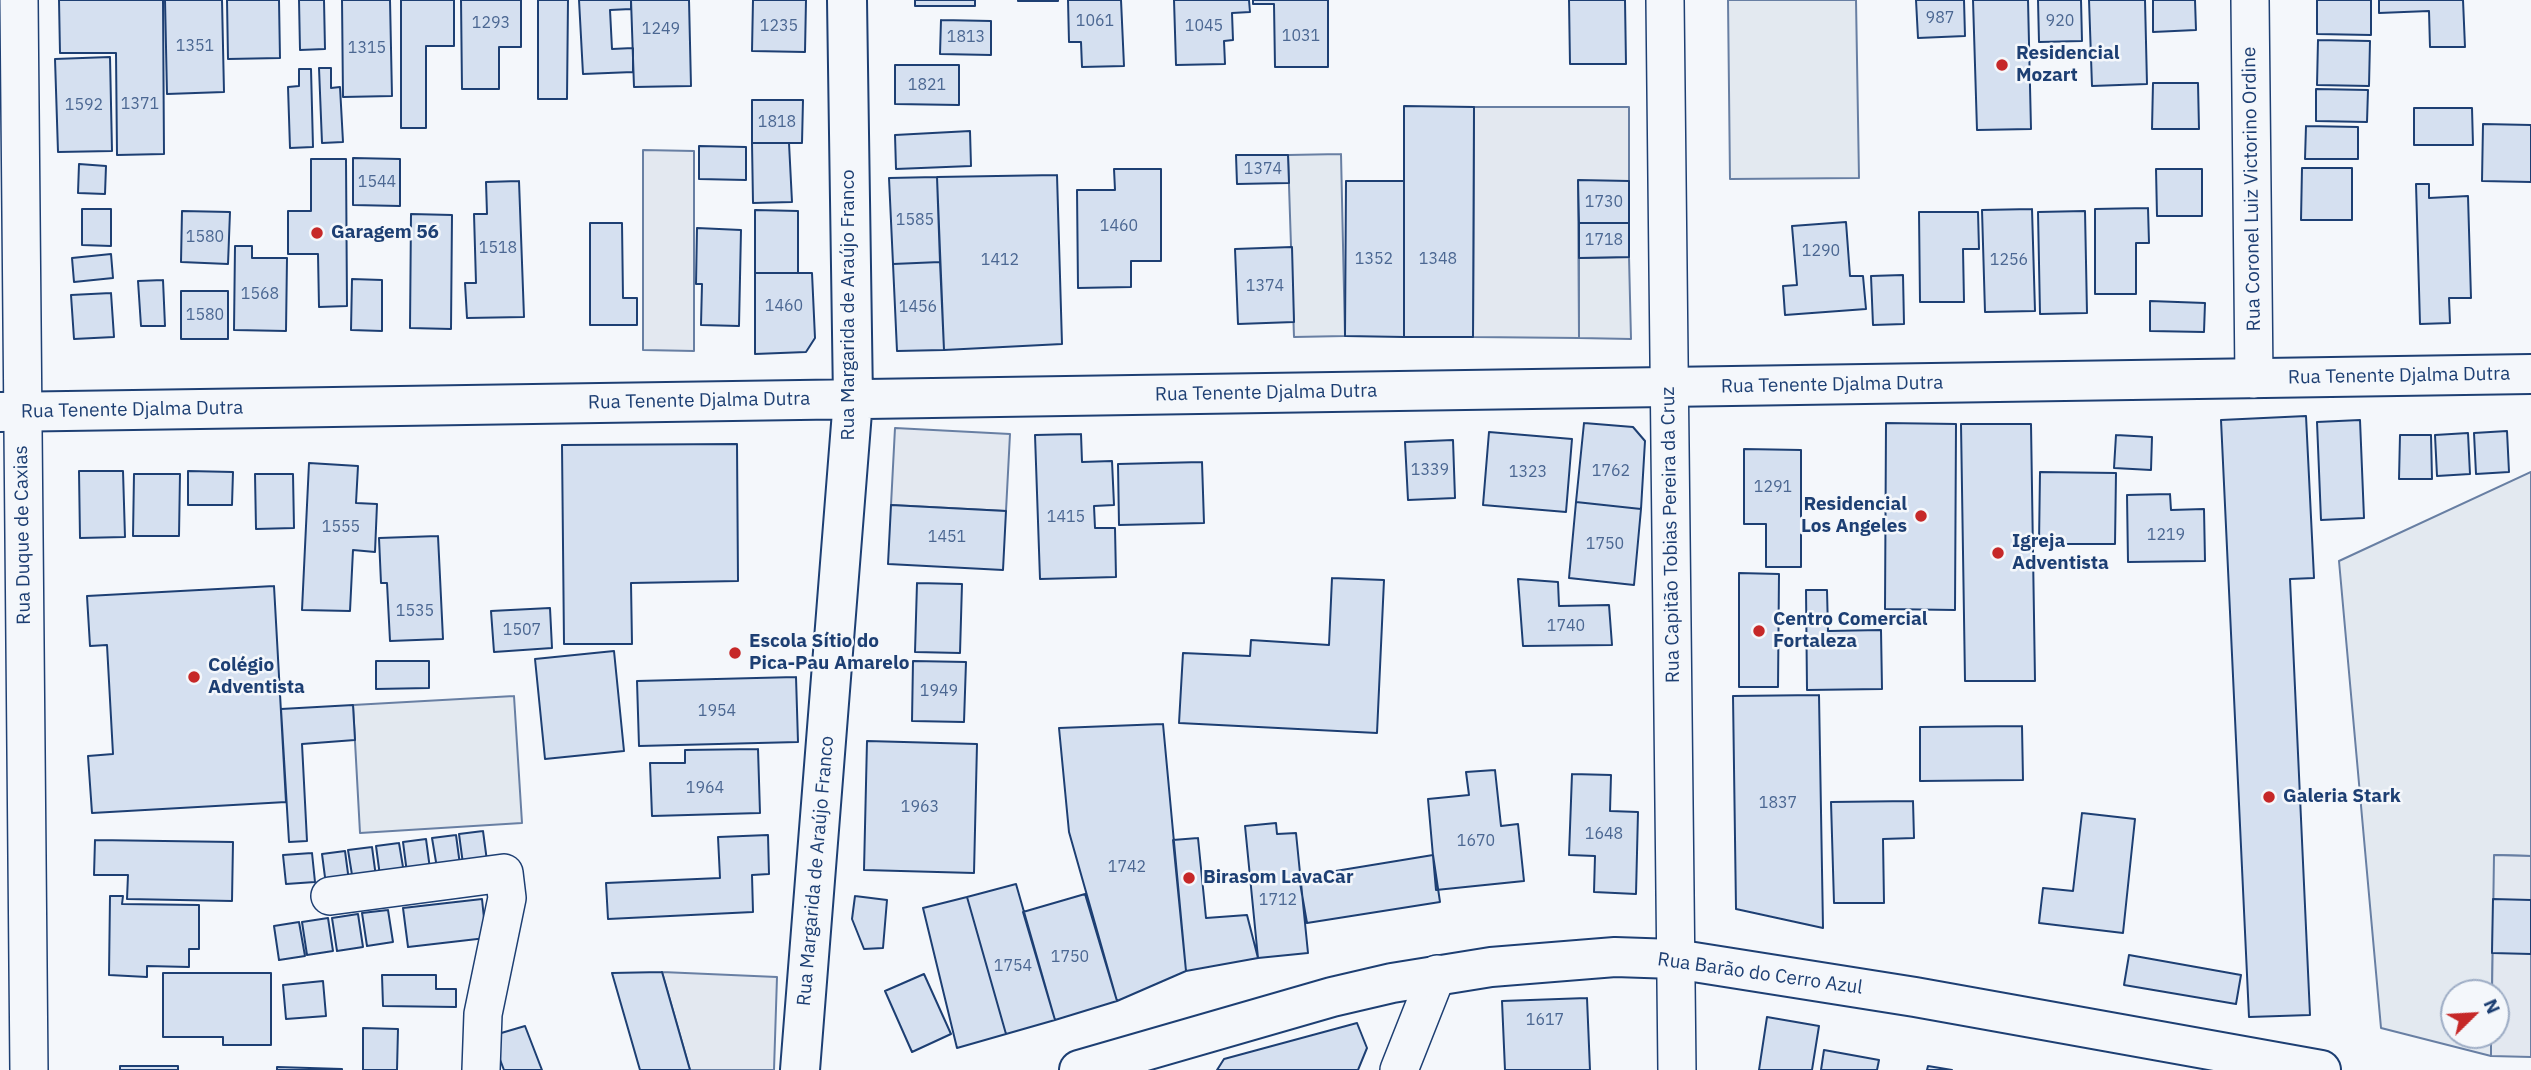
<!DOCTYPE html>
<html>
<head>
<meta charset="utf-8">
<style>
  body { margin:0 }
  #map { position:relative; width:2531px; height:1070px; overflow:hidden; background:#f4f7fb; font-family:"IBM Plex Sans",sans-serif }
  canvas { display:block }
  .north { position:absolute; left:2440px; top:979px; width:70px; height:70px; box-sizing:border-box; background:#f4f7fb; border:2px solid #9eadc5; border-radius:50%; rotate:66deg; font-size:19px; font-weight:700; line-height:28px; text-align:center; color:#1d3f73 }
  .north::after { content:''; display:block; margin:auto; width:24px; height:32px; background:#c62828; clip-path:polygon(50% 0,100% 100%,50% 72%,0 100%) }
</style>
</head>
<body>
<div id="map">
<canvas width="2531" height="1070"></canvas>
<div class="north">N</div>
</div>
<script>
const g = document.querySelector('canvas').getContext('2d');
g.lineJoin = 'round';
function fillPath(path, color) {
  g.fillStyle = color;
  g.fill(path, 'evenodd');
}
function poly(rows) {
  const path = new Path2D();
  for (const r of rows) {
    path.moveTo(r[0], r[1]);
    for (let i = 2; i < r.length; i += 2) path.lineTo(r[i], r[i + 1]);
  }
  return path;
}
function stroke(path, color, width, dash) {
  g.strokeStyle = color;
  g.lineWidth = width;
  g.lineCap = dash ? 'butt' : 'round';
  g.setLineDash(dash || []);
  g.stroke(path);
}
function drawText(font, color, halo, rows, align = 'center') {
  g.font = font + ' "IBM Plex Sans",sans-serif';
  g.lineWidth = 5;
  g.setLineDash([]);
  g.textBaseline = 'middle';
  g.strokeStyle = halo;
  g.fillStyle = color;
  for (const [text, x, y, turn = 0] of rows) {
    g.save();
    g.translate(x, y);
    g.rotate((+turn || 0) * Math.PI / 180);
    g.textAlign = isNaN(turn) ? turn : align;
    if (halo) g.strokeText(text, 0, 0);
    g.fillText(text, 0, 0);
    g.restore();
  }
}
const green = poly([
  [1728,0,1856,0,1859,178,1730,179,1728,0],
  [1341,154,1345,336,1294,337,1288,155,1341,154],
  [1629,257,1631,339,1579,338,1579,258,1629,257],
  [2531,472,2531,856,2495,855,2492,993,2454,993,2454,1035,2491,1035,2491,1056,2381,1028,2339,561,2531,472],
  [514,696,522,823,360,833,353,705,514,696]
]);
const parking = poly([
  [1474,107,1629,107,1629,181,1578,181,1579,338,1473,337,1474,107],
  [643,150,694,151,694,351,643,350,643,150],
  [895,428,1010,434,1006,511,891,505,895,428],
  [2494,855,2531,856,2531,1057,2491,1056,2491,1035,2496,1035,2496,993,2492,993,2494,855],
  [662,972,777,977,774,1070,690,1070,662,972]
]);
const building = poly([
  [59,0,163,0,164,154,117,155,116,53,60,53,59,0],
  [165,0,222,0,224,92,167,94,165,0],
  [227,0,279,0,280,58,228,59,227,0],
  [299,0,324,0,325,49,300,50,299,0],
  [342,0,390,0,392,96,343,97,342,0],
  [401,0,454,0,454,46,426,46,426,128,401,128,401,0],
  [461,0,521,0,521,47,499,47,499,89,462,89,461,0],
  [538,0,568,0,567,99,538,99,538,0],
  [579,0,631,0,631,9,610,10,612,49,633,48,633,72,583,74,579,0],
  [631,0,689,0,691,86,634,87,631,0],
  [753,0,806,0,805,52,752,51,753,0],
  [915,0,975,0,975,6,915,6,915,0],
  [1018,0,1058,0,1058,1,1018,1,1018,0],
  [1068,0,1121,0,1124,66,1082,67,1081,42,1069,42,1068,0],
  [1174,0,1249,0,1250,12,1232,13,1233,40,1224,41,1225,64,1176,65,1174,0],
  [1253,0,1328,0,1328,67,1275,67,1274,4,1253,4,1253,0],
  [1569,0,1625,0,1626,64,1570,64,1569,0],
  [1916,0,1964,0,1965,36,1918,38,1916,0],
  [1973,0,2028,0,2031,129,1977,130,1973,0],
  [2038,0,2081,0,2082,41,2039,42,2038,0],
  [2089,0,2145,0,2147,84,2092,86,2089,0],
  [2153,0,2195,0,2196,30,2153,32,2153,0],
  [2317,0,2371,0,2371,35,2317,34,2317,0],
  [2379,0,2463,0,2465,47,2430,47,2429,11,2379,13,2379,0],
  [941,20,991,21,991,55,940,54,941,20],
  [2318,40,2370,41,2369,86,2317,85,2318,40],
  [110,57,112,151,58,152,55,59,110,57],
  [895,65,959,65,959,105,895,104,895,65],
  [319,68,331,68,331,88,340,87,343,142,322,143,319,68],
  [299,69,311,69,313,147,290,148,288,87,299,86,299,69],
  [2153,83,2198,83,2199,129,2152,129,2153,83],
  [2316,89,2368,90,2367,122,2316,121,2316,89],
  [752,100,803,100,802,143,752,143,752,100],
  [1404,106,1474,107,1473,337,1404,337,1404,106],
  [2414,108,2472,108,2473,145,2414,145,2414,108],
  [2483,124,2531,125,2531,182,2482,181,2483,124],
  [2306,126,2358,127,2358,159,2305,159,2306,126],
  [970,131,971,166,896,169,895,135,970,131],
  [752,143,789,143,792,202,753,203,752,143],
  [699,146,746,147,746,180,699,179,699,146],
  [1236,155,1288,155,1289,183,1237,184,1236,155],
  [353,158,400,159,400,206,353,205,353,158],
  [311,159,346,159,347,306,319,307,318,254,288,254,288,211,311,211,311,159],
  [79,164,106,166,105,194,78,193,79,164],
  [2302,168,2352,168,2352,220,2301,220,2302,168],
  [1114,169,1161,169,1161,261,1131,261,1131,287,1078,288,1077,190,1115,190,1114,169],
  [2156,169,2202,169,2202,216,2157,216,2156,169],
  [1057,175,1062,344,944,350,937,177,1057,175],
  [937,177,940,262,893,264,889,178,937,177],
  [1578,180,1629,181,1629,223,1579,223,1578,180],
  [519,181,524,317,467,318,465,283,476,283,474,214,487,214,486,182,519,181],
  [1346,181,1404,181,1404,337,1345,336,1346,181],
  [2416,184,2429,184,2429,198,2468,196,2471,298,2449,298,2450,323,2420,324,2416,184],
  [2148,208,2149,243,2136,243,2136,294,2095,294,2095,209,2148,208],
  [82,209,111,209,111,246,82,245,82,209],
  [2032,209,2035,311,1985,312,1982,210,2032,209],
  [755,210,798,211,798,273,755,273,755,210],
  [182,211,230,212,228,264,181,262,182,211],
  [2085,211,2087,313,2040,314,2038,212,2085,211],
  [1919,212,1978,212,1979,249,1963,249,1964,302,1920,302,1919,212],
  [411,214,452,215,451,329,410,328,411,214],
  [1846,222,1850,276,1863,276,1866,309,1785,315,1783,286,1797,285,1792,226,1846,222],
  [590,223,622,223,623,298,637,298,637,325,590,325,590,223],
  [1579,223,1629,223,1629,257,1579,258,1579,223],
  [697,228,741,230,739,326,701,325,702,284,696,284,697,228],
  [235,246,252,246,252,258,287,258,286,331,234,330,235,246],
  [1292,247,1294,322,1238,324,1235,249,1292,247],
  [111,254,113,278,74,282,72,258,111,254],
  [940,262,944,350,897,351,893,264,940,262],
  [755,273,812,273,815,338,806,352,755,354,755,273],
  [1903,275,1904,324,1873,325,1871,276,1903,275],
  [352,279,382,280,382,331,351,330,352,279],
  [163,280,165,326,141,326,138,281,163,280],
  [181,291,228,291,228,339,181,339,181,291],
  [111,293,114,337,74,339,71,295,111,293],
  [2150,301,2205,303,2204,332,2150,331,2150,301],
  [2306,416,2314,578,2290,579,2310,1015,2249,1017,2221,420,2306,416],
  [2360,420,2364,518,2321,520,2317,422,2360,420],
  [1584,423,1633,427,1645,441,1641,509,1576,502,1584,423],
  [1886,423,1956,424,1955,610,1885,609,1886,423],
  [1961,424,2031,424,2035,681,1965,681,1961,424],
  [2507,431,2509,472,2476,474,2474,433,2507,431],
  [1489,432,1572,439,1566,512,1483,505,1489,432],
  [2468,433,2470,474,2437,476,2435,435,2468,433],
  [1081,434,1082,462,1112,461,1114,505,1094,506,1095,528,1115,528,1116,577,1040,579,1035,435,1081,434],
  [2116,435,2152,437,2151,470,2114,468,2116,435],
  [2400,435,2431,435,2432,479,2399,479,2400,435],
  [1453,440,1455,498,1408,500,1405,442,1453,440],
  [737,444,738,581,631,583,632,644,564,644,562,445,737,444],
  [1744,449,1801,450,1801,567,1766,567,1766,524,1744,524,1744,449],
  [1202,462,1204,523,1119,525,1118,464,1202,462],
  [309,463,358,466,356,503,377,504,375,552,353,550,350,611,302,610,309,463],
  [79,471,123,471,125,537,80,538,79,471],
  [188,471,233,472,232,505,188,505,188,471],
  [2040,472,2116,473,2115,544,2039,544,2040,472],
  [134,474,180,474,179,536,133,536,134,474],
  [255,474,293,474,294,528,256,529,255,474],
  [2170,494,2171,510,2204,509,2205,561,2128,562,2127,495,2170,494],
  [1576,502,1641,509,1634,585,1569,578,1576,502],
  [891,505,1006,511,1003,570,888,564,891,505],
  [438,536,443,639,390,641,387,583,381,583,379,538,438,536],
  [1739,573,1779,574,1778,687,1739,687,1739,573],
  [1332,578,1384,580,1377,733,1179,723,1183,653,1250,656,1251,640,1329,645,1332,578],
  [1518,579,1558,582,1559,606,1609,605,1612,645,1523,646,1518,579],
  [917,583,962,584,960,653,915,652,917,583],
  [274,586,286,802,92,813,88,756,113,754,107,645,90,646,87,596,274,586],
  [1806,590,1827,590,1828,631,1881,630,1882,689,1807,690,1806,590],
  [550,608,552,648,494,652,491,611,550,608],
  [614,651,624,751,545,759,535,659,614,651],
  [376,661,429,661,429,688,376,689,376,661],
  [913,661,966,662,964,722,912,721,913,661],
  [796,677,798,742,639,746,637,681,796,677],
  [1819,695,1823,928,1736,909,1733,696,1819,695],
  [353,705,355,740,302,744,307,841,289,842,281,709,353,705],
  [1163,724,1186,971,1117,1001,1069,832,1059,728,1163,724],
  [2022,726,2023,780,1920,781,1920,727,2022,726],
  [867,741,977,744,974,873,864,870,867,741],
  [758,749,760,813,652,816,650,763,685,763,685,750,758,749],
  [1495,770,1501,826,1518,824,1524,881,1436,890,1428,799,1469,795,1466,772,1495,770],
  [1572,774,1611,775,1610,811,1638,812,1636,894,1594,892,1595,856,1569,855,1572,774],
  [1913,801,1914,838,1883,839,1884,903,1834,903,1831,802,1913,801],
  [2082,813,2135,819,2123,933,2039,923,2043,888,2073,891,2082,813],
  [1276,823,1277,834,1296,833,1308,953,1258,958,1245,826,1276,823],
  [483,831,487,861,463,864,459,834,483,831],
  [456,835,460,865,437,868,432,838,456,835],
  [768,835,769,874,752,875,753,912,608,919,606,883,720,878,718,837,768,835],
  [1198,838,1206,918,1247,915,1258,958,1186,971,1173,840,1198,838],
  [426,839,430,869,407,873,403,842,426,839],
  [95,840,233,842,232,901,127,899,128,875,94,875,95,840],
  [399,843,404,873,380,876,376,846,399,843],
  [372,847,376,877,353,881,348,850,372,847],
  [345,851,349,881,326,885,322,854,345,851],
  [312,853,315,882,286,884,283,855,312,853],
  [1433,855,1440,902,1307,923,1299,877,1433,855],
  [1016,884,1055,1020,1006,1034,967,897,1016,884],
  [1085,894,1117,1001,1055,1020,1023,912,1085,894],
  [110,896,123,896,122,904,199,905,199,949,189,949,189,967,147,966,147,977,109,975,110,896],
  [855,896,887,900,883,948,864,949,852,919,855,896],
  [967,897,1006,1034,957,1048,923,908,967,897],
  [482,899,486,938,408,947,403,908,482,899],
  [2493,899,2531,900,2531,954,2492,953,2493,899],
  [388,910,393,942,367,946,362,913,388,910],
  [358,914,363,947,337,951,332,918,358,914],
  [328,918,333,951,307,955,302,922,328,918],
  [299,922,305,956,279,960,274,926,299,922],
  [2129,955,2241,975,2236,1004,2124,985,2129,955],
  [662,972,690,1070,640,1070,612,973,662,972],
  [163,973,271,973,271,1045,223,1045,223,1037,163,1037,163,973],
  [924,974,951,1034,912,1052,885,991,924,974],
  [382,975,436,975,436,989,456,989,456,1007,383,1006,382,975],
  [323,981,326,1016,286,1019,283,985,323,981],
  [1587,998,1590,1070,1505,1070,1502,1001,1587,998],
  [1767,1017,1819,1026,1812,1070,1759,1070,1767,1017],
  [1357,1023,1367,1048,1358,1070,1217,1070,1224,1059,1357,1023],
  [525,1026,542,1070,504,1070,491,1036,525,1026],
  [363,1028,398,1029,397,1070,363,1070,363,1028],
  [1824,1050,1879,1060,1877,1070,1821,1070,1824,1050],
  [120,1066,178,1066,178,1070,120,1070,120,1066],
  [1928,1066,1952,1070,1927,1070,1928,1066],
  [277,1067,342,1069,342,1070,277,1070,277,1067]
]);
const minor = poly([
  [19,0,29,1070],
  [1665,0,1677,1070],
  [2250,0,2254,379],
  [330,896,504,873,507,898,483,1014,481,1070],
  [1399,1070,1437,974]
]);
const major = poly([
  [0,412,2531,374],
  [800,1070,853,399,847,0],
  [1079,1070,1332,997,1392,983,1491,967,1615,957,1675,959,1915,997,2321,1070]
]);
const markers = [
  [2002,65,7,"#c62828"],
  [317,233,7,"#c62828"],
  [1921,516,7,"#c62828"],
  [1998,553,7,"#c62828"],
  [1759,631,7,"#c62828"],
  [735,653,7,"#c62828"],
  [194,677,7,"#c62828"],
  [2269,797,7,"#c62828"],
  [1189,878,7,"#c62828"]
];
const numberNames = [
  ["987",1940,18],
  ["1061",1095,21],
  ["920",2060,21],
  ["1293",491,23],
  ["1235",779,26],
  ["1045",1204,26],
  ["1249",661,29],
  ["1031",1301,36],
  ["1813",966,37],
  ["1351",195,46],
  ["1315",367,48],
  ["1821",927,85],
  ["1371",140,104],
  ["1592",84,105],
  ["1818",777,122],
  ["1374",1263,169],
  ["1544",377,182],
  ["1730",1604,202],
  ["1585",915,220],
  ["1460",1119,226],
  ["1580",205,237],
  ["1718",1604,240],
  ["1518",498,248],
  ["1290",1821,251],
  ["1352",1374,259],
  ["1348",1438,259],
  ["1412",1000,260],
  ["1256",2009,260],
  ["1374",1265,286],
  ["1568",260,294],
  ["1460",784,306],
  ["1456",918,307],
  ["1580",205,315],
  ["1339",1430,470],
  ["1762",1611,471],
  ["1323",1528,472],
  ["1291",1773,487],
  ["1415",1066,517],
  ["1555",341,527],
  ["1219",2166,535],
  ["1451",947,537],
  ["1750",1605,544],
  ["1535",415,611],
  ["1740",1566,626],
  ["1507",522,630],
  ["1949",939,691],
  ["1954",717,711],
  ["1964",705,788],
  ["1837",1778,803],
  ["1963",920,807],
  ["1648",1604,834],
  ["1670",1476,841],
  ["1742",1127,867],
  ["1712",1278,900],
  ["1750",1070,957],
  ["1754",1013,966],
  ["1617",1545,1020]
];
const poiNames = [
  ["Residencial",2016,54],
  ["Mozart",2016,76],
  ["Garagem 56",331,233],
  ["Residencial",1907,505,"right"],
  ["Los Angeles",1907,527,"right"],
  ["Igreja",2012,542],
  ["Adventista",2012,564],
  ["Centro Comercial",1773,620],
  ["Fortaleza",1773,642],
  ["Escola Sítio do",749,642],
  ["Pica-Pau Amarelo",749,664],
  ["Colégio",208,666],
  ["Adventista",208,688],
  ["Galeria Stark",2283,797],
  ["Birasom LavaCar",1203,878]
];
const streetNames = [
  ["Rua Coronel Luiz Victorino Ordine",2252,189,-91],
  ["Rua Margarida de Araújo Franco",849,305,-90],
  ["Rua Tenente Djalma Dutra",2399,376,-1],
  ["Rua Tenente Djalma Dutra",1832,385,-1],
  ["Rua Tenente Djalma Dutra",1266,393,-1],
  ["Rua Tenente Djalma Dutra",699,401,-1],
  ["Rua Tenente Djalma Dutra",132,410,-1],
  ["Rua Duque de Caxias",23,535,-91],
  ["Rua Capitão Tobias Pereira da Cruz",1671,535,-91],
  ["Rua Margarida de Araújo Franco",816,871,-85],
  ["Rua Barão do Cerro Azul",1760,974,8]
];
fillPath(green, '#e3e9f0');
stroke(green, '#687fa3', 2);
fillPath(parking, '#e3e8f0');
stroke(parking, '#687fa3', 2);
fillPath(building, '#d5e0f0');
stroke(building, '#1d3f73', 2);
stroke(minor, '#1d3f73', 40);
stroke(major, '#1d3f73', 42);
stroke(minor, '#f4f7fb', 37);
stroke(major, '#f4f7fb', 38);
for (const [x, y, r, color] of markers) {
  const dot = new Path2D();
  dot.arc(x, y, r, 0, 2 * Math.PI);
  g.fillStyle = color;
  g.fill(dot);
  stroke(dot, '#f4f7fb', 2.5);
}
drawText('16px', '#4b6792', null, numberNames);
drawText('bold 19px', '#1d3f73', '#f4f7fb', poiNames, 'left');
drawText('19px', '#1d3f73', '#f4f7fb', streetNames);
</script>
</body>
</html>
